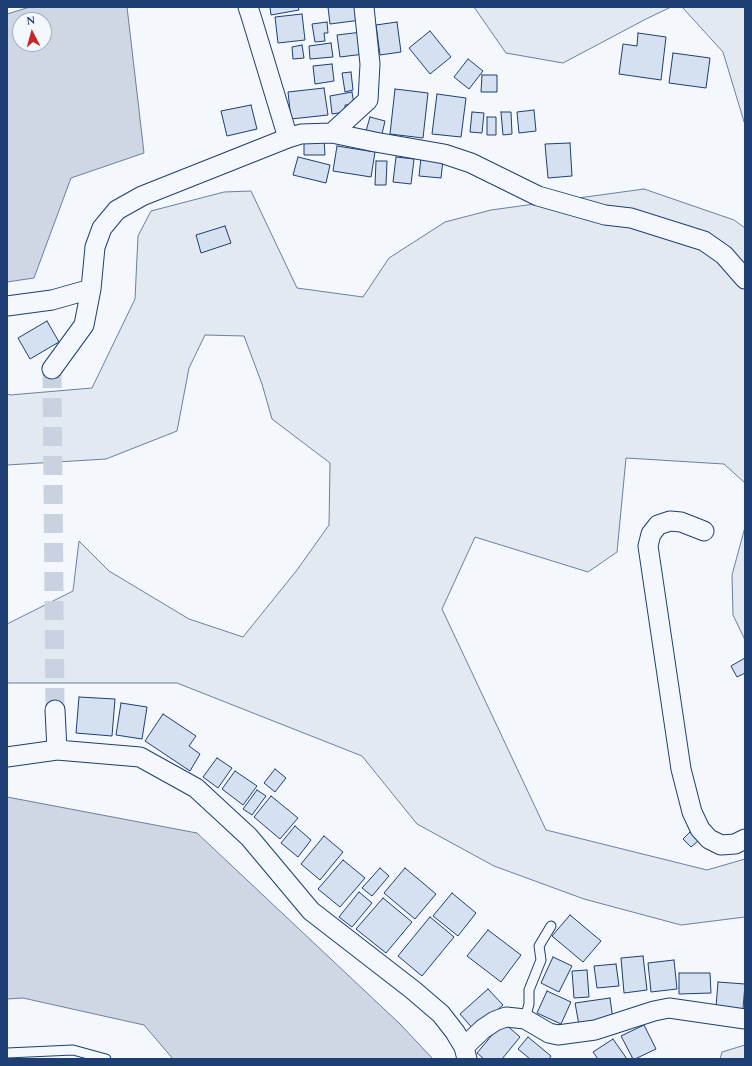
<!DOCTYPE html>
<html>
<head>
<meta charset="utf-8">
<style>
  body { margin:0 }
  #map { position:relative; width:752px; height:1066px; overflow:hidden; background:#f4f7fb; font-family:Spectral,serif }
  canvas { display:block }
  .frame { position:absolute; inset:0; border:8px solid #1d3f73; pointer-events:none }
  .north { position:absolute; left:12px; top:12px; width:40px; height:40px; box-sizing:border-box; background:#f4f7fb; border:1px solid #9eadc5; border-radius:50%; rotate:354deg; font-size:11px; font-weight:700; line-height:16px; text-align:center; color:#1d3f73 }
  .north::after { content:''; display:block; margin:auto; width:14px; height:18px; background:#c62828; clip-path:polygon(50% 0,100% 100%,50% 72%,0 100%) }
</style>
</head>
<body>
<div id="map">
<canvas width="752" height="1066"></canvas>
<div class="frame"></div>
<div class="north">N</div>
</div>
<script>
const g = document.querySelector('canvas').getContext('2d');
g.lineJoin = 'round';
function fillPath(path, color) {
  g.fillStyle = color;
  g.fill(path, 'evenodd');
}
function poly(rows) {
  const path = new Path2D();
  for (const r of rows) {
    path.moveTo(r[0], r[1]);
    for (let i = 2; i < r.length; i += 2) path.lineTo(r[i], r[i + 1]);
  }
  return path;
}
function stroke(path, color, width, dash) {
  g.strokeStyle = color;
  g.lineWidth = width;
  g.lineCap = dash ? 'butt' : 'round';
  g.setLineDash(dash || []);
  g.stroke(path);
}
const green = poly([
  [474,7,671,7,646,19,563,63,506,53,474,7],
  [682,7,745,7,745,125,723,52,682,7],
  [644,189,734,220,745,228,745,483,724,464,626,458,617,552,588,572,475,537,442,609,546,830,707,870,745,859,745,917,681,925,584,899,494,866,417,824,362,756,177,683,7,683,7,624,73,591,79,541,109,571,189,619,243,637,297,570,329,525,330,463,272,419,262,384,244,336,205,335,189,368,177,431,106,459,7,465,7,394,10,395,92,388,135,299,138,236,151,211,224,192,251,191,297,288,363,297,389,258,445,222,491,210,644,189],
  [745,527,745,640,733,615,732,575,745,527],
  [745,1045,745,1059,720,1059,722,1052,745,1045]
]);
const water = poly([
  [30,7,127,7,144,153,71,178,34,278,7,282,7,14,30,7],
  [20,20,44,20,44,44,20,44,20,20],
  [7,797,197,833,400,1024,433,1059,173,1059,144,1025,23,998,7,999,7,797]
]);
const building = poly([
  [270,7,298,7,299,10,271,15,270,7],
  [328,7,360,7,361,20,330,24,328,7],
  [302,14,305,40,278,43,275,17,302,14],
  [327,22,328,33,324,33,325,41,315,42,312,24,327,22],
  [397,22,401,52,380,55,376,25,397,22],
  [430,31,451,57,430,74,409,48,430,31],
  [362,32,364,54,340,57,337,35,362,32],
  [638,33,666,37,661,80,619,74,623,44,637,46,638,33],
  [331,43,333,57,310,59,309,46,331,43],
  [302,45,304,58,293,59,292,47,302,45],
  [673,53,710,58,706,88,669,83,673,53],
  [468,59,483,71,469,89,454,77,468,59],
  [332,64,334,81,315,84,313,66,332,64],
  [351,72,353,90,345,92,342,73,351,72],
  [482,75,497,75,497,92,481,92,482,75],
  [324,88,328,115,291,119,288,92,324,88],
  [395,89,428,93,423,138,390,134,395,89],
  [352,92,354,104,345,105,345,112,332,114,330,96,352,92],
  [437,94,466,98,461,137,432,134,437,94],
  [251,105,257,129,227,136,221,111,251,105],
  [534,110,536,131,519,133,517,112,534,110],
  [472,112,484,113,482,133,470,132,472,112],
  [501,112,511,112,512,134,503,135,501,112],
  [370,117,385,121,382,134,366,131,370,117],
  [487,117,496,117,496,135,487,135,487,117],
  [324,139,325,155,304,155,304,140,324,139],
  [570,143,572,176,548,178,545,144,570,143],
  [337,146,375,152,371,177,333,171,337,146],
  [298,157,330,165,326,183,293,175,298,157],
  [396,157,414,159,411,184,393,182,396,157],
  [421,158,443,160,441,178,419,176,421,158],
  [376,161,387,161,386,185,375,185,376,161],
  [225,226,231,243,201,253,196,235,225,226],
  [47,321,59,342,30,359,18,338,47,321],
  [745,658,745,673,737,677,731,666,745,658],
  [79,697,115,699,112,736,76,733,79,697],
  [121,703,147,707,142,739,116,735,121,703],
  [163,714,196,736,189,746,200,754,190,771,145,741,163,714],
  [217,758,232,768,218,788,203,777,217,758],
  [275,769,286,778,275,792,264,783,275,769],
  [235,771,257,786,243,805,222,789,235,771],
  [257,790,266,796,252,815,243,809,257,790],
  [271,796,298,818,280,839,254,817,271,796],
  [295,826,311,840,298,857,281,843,295,826],
  [690,832,698,841,691,847,683,839,690,832],
  [324,836,343,852,320,880,301,864,324,836],
  [343,860,365,878,340,907,318,889,343,860],
  [380,868,389,876,372,896,362,888,380,868],
  [405,868,436,894,415,919,384,893,405,868],
  [359,892,372,903,352,927,339,917,359,892],
  [452,893,476,913,458,936,433,916,452,893],
  [383,898,412,922,386,953,356,929,383,898],
  [570,915,601,941,583,962,552,936,570,915],
  [430,917,454,937,422,976,398,956,430,917],
  [488,930,521,955,501,982,467,956,488,930],
  [643,956,647,990,624,993,621,958,643,956],
  [553,957,572,966,559,992,541,983,553,957],
  [674,960,677,989,651,992,648,963,674,960],
  [616,964,619,986,597,988,594,966,616,964],
  [587,970,589,997,574,998,572,971,587,970],
  [679,973,710,973,711,993,679,994,679,973],
  [718,982,745,984,743,1009,716,1007,718,982],
  [488,989,503,1005,474,1030,460,1014,488,989],
  [547,991,571,1002,561,1024,537,1013,547,991],
  [610,998,613,1020,579,1025,575,1003,610,998],
  [503,1022,520,1037,502,1059,484,1059,477,1053,503,1022],
  [644,1025,656,1049,635,1059,633,1059,621,1036,644,1025],
  [528,1037,551,1056,549,1059,530,1059,518,1049,528,1037],
  [613,1039,627,1059,598,1059,593,1052,613,1039]
]);
const minorTunnel = poly([
  [52,369,55,710]
]);
const service = poly([
  [525,1019,529,1004,529,990,541,960,539,946,551,926],
  [7,1053,73,1050,106,1059]
]);
const minor = poly([
  [248,7,251,16,288,138],
  [332,133,368,100,370,64,364,7],
  [7,306,52,300,91,289],
  [52,369,84,325,91,289,95,247,102,228,117,210,142,196,288,138,301,134,332,133,375,142,444,154,471,163,538,196,605,215,631,218,704,241,724,255,745,279],
  [704,531,681,522,670,521,658,525,651,534,648,546,681,769,692,812,700,829,709,839,721,845,735,844,745,839],
  [55,710,57,750],
  [7,757,57,750,140,757,196,788,249,837,311,911,413,990,441,1014,455,1032,464,1047,467,1059],
  [464,1047,483,1029,495,1021,506,1017,525,1019,549,1033,558,1035,595,1030,654,1011,669,1008,745,1019]
]);
fillPath(green, '#e3e9f0');
stroke(green, '#687fa3', 1);
fillPath(water, '#cfd7e4');
stroke(water, '#687fa3', 1);
fillPath(building, '#d5e0f0');
stroke(building, '#1d3f73', 1);
stroke(minorTunnel, '#c9d2e0', 19, [19, 10]);
stroke(service, '#1d3f73', 11);
stroke(minor, '#1d3f73', 21);
stroke(service, '#f4f7fb', 9);
stroke(minor, '#f4f7fb', 19);
</script>
</body>
</html>
